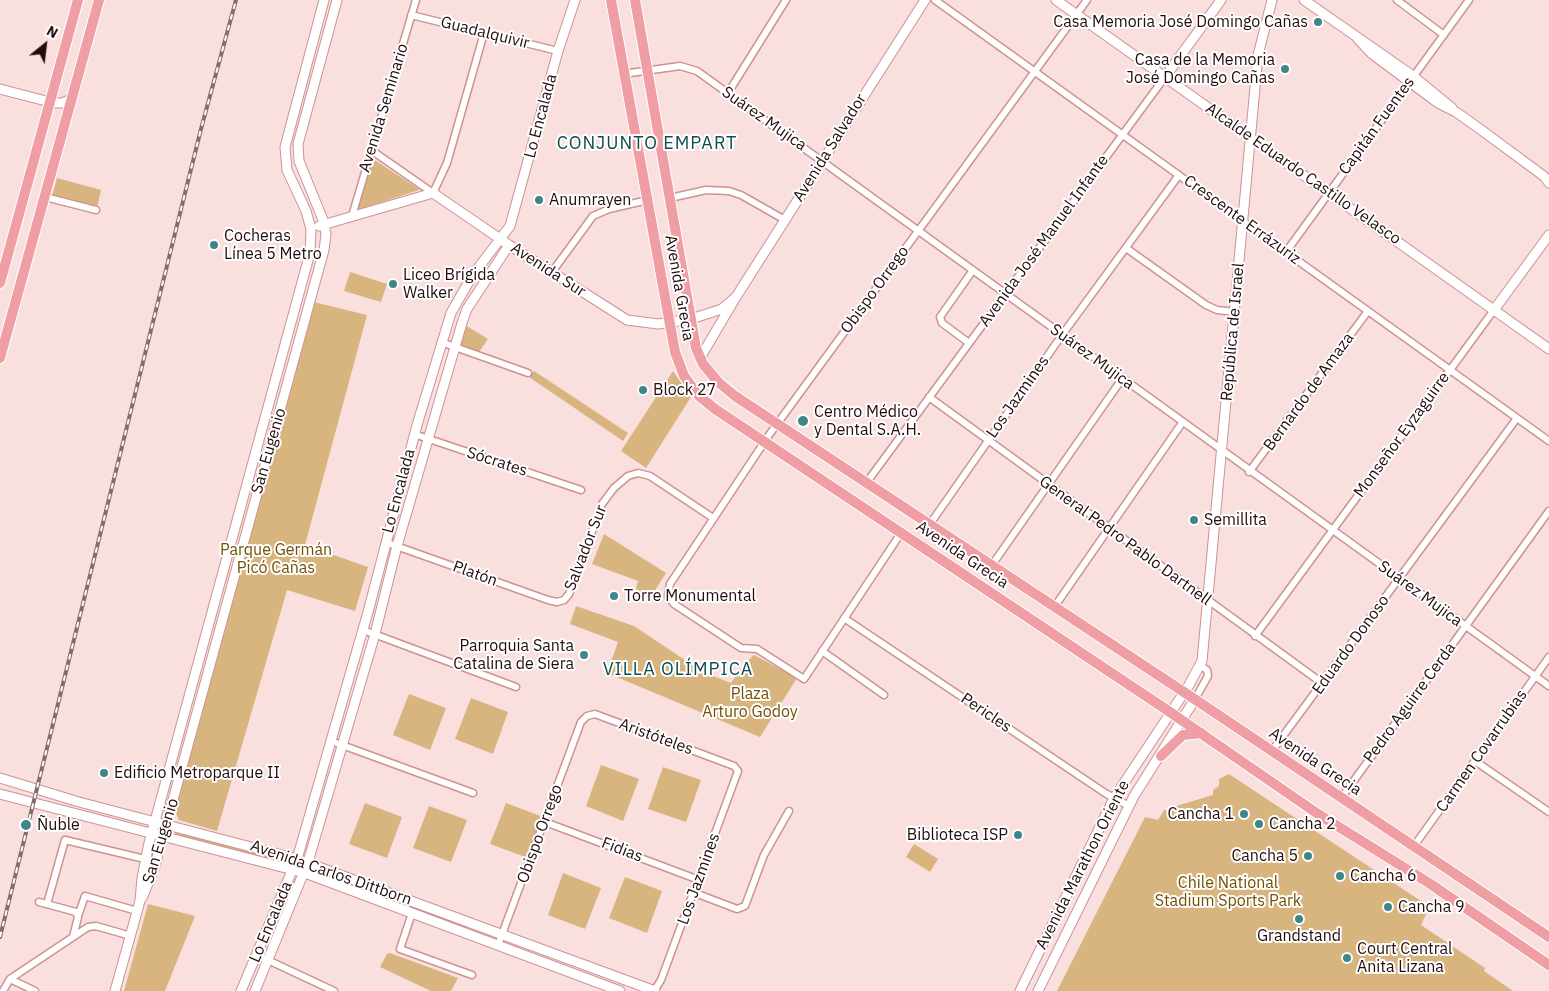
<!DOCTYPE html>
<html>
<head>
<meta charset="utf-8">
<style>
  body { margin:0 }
  #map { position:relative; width:1549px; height:991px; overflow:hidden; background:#fadfdf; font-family:"IBM Plex Sans",sans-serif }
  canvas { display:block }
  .north { position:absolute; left:20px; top:20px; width:50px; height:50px; -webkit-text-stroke:4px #fff; paint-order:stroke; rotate:29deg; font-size:14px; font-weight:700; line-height:20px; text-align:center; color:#220c0d }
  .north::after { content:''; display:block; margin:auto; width:18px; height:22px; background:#220c0d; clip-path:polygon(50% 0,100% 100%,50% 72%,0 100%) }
</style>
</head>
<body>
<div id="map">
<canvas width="1549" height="991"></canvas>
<div class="north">N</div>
</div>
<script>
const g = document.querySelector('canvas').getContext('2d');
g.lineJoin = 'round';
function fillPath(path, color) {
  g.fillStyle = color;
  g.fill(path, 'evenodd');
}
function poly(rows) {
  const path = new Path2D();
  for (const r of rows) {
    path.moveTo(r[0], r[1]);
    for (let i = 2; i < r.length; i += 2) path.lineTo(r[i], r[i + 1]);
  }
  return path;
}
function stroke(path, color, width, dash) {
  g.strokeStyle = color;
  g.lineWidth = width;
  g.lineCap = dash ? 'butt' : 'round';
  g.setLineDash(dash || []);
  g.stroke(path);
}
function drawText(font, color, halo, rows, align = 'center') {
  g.font = font + ' "IBM Plex Sans",sans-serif';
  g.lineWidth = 4;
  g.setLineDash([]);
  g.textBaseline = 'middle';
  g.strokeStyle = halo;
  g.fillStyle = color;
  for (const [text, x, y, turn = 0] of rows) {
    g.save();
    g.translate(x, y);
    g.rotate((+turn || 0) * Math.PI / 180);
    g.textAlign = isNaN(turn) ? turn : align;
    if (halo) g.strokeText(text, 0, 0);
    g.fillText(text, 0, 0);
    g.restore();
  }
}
const green = poly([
  [373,159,419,189,419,190,357,210],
  [57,178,101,190,97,208,52,196],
  [350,272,387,284,381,302,344,291],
  [314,302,367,315,305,545,368,567,355,611,287,590,217,831,179,820,174,808],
  [465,325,488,339,479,352,460,344],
  [534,371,628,433,623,441,529,377],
  [673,371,691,397,646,468,621,451],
  [604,534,666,573,650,598,636,589,638,581,592,564],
  [576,606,634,626,703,672,731,683,744,664,754,655,797,678,760,737,607,673,618,642,570,624],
  [409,694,446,708,430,750,393,735],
  [471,698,508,712,493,754,455,739],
  [601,765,639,779,623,821,586,806],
  [663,767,701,780,686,822,648,809],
  [1229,774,1424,903,1428,910,1421,925,1485,968,1484,971,1513,991,1057,991,1145,817,1158,820,1164,810,1169,811,1173,807,1213,795,1213,790,1219,786,1219,779],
  [365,803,402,817,387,858,349,844],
  [506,803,543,817,528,858,490,844],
  [429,806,467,820,451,862,413,848],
  [176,832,281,858,280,862,175,835],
  [914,844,938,859,930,872,906,857],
  [563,873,601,888,585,929,548,915],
  [625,877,662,891,647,933,609,918],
  [148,904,195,916,165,991,124,991],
  [390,953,458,978,451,991,431,991,380,967,387,954]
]);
const street = poly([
  [935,0,1549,441],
  [1397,0,1444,35],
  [411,15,558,51],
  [623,74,680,66,697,71,1549,686],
  [728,93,786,0],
  [371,150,433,193,447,163,484,33],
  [45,197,96,210],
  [670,198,706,190,729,191,741,195,785,220],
  [352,216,416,0],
  [1126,248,1206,305,1217,310,1235,312],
  [1286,252,1469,0],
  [552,272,593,216,609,209,648,200],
  [441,342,528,373],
  [969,343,942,323,940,317,973,270],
  [929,397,1322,683],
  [414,434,581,490],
  [1249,472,1368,311],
  [867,482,1165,77],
  [930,524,1062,335,1179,175],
  [901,533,804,679,757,649,741,648,674,604,668,596,670,584,769,435,1087,0],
  [385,542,548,600,557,602,564,600,569,594,602,504,614,488,628,476,638,473,650,476,713,518],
  [992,565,1122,379],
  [1055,606,1182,423],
  [844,618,1105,793,1129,806],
  [363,630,516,687],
  [1255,636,1494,310],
  [822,651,884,695],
  [1195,699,1208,676,1207,670,1201,666],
  [331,741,473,793],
  [1272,751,1517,418],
  [1475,761,1549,812],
  [1342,797,1549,511],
  [545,822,699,880],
  [1414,846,1549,657],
  [695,893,737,909,745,906,764,855,789,811],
  [39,902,76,912,78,917,73,937],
  [47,904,65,840,145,859],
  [412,913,400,949,472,975],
  [78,916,85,896,137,911],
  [498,945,581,722,587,716,595,714,734,766,738,771,661,980,654,991],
  [257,955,334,991],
  [10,979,35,991],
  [3,991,10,979,88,927,96,926,131,936]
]);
const secondary = poly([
  [1056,0,1549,349],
  [1304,0,1413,76,1452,108],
  [1358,39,1372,54,1438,103,1456,112,1480,129,1545,177,1549,183],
  [1165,77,1221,0],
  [0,89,54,103,62,103,71,99],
  [319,226,433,193,509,245,627,320,658,324,691,319,722,309,736,297],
  [1494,310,1549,235],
  [700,358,736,297,925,0],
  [0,778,79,802,297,859,655,991],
  [0,794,305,873,620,991],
  [142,898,154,869,324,250,326,234,323,220,299,161,298,144,337,0],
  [115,991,140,901,142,878,149,843,310,253,311,229,306,211,287,170,285,147,324,0],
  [241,991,297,859,368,612,417,425,451,313,472,276,510,226,558,51,575,0],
  [255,991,308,862,375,634,397,546,462,323,467,309,509,245],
  [1020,991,1114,798,1189,685,1202,661,1258,55,1272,0],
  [1038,991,1134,796,1195,699]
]);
const primary = poly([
  [611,0,675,352,684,376,699,396,715,409,1164,708,1318,814,1429,883,1549,965],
  [635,0,696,348,703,364,718,382,735,396,1202,704,1549,937],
  [0,283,78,0],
  [0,358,99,0],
  [1161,756,1183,735,1201,733]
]);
const rail = poly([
  [0,937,201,129,236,0]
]);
const markers = [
  [1318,22,5,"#3e8689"],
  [1285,69,5,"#3e8689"],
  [539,200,5,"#3e8689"],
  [214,245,5,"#3e8689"],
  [393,284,5,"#3e8689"],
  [643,390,5,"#3e8689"],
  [803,421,6,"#3e8689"],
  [1194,520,5,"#3e8689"],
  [614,596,5,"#3e8689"],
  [584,655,5,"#3e8689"],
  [104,773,5,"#3e8689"],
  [1244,814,5,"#3e8689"],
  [1259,824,5,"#3e8689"],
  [26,825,6,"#3e8689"],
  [1018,835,5,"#3e8689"],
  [1308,856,5,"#3e8689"],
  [1340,876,5,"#3e8689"],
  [1388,907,5,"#3e8689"],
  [1299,919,5,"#3e8689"],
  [1347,958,5,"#3e8689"]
];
const poiNames = [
  ["Casa Memoria José Domingo Cañas",1308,22,"right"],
  ["Casa de la Memoria",1275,60,"right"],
  ["José Domingo Cañas",1275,78,"right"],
  ["Anumrayen",549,200],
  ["Cocheras",224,236],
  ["Línea 5 Metro",224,254],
  ["Liceo Brígida",403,275],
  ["Walker",403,293],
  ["Block 27",653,390],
  ["Centro Médico",814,412],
  ["y Dental S.A.H.",814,430],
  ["Semillita",1204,520],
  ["Torre Monumental",624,596],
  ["Parroquia Santa",574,646,"right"],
  ["Catalina de Siera",574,664,"right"],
  ["Edificio Metroparque II",114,773],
  ["Cancha 1",1234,814,"right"],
  ["Cancha 2",1269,824],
  ["Ñuble",37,825],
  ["Biblioteca ISP",1008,835,"right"],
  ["Cancha 5",1298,856,"right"],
  ["Cancha 6",1350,876],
  ["Cancha 9",1398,907],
  ["Grandstand",1299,936,"center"],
  ["Court Central",1357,949],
  ["Anita Lizana",1357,967]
];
const streetNames = [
  ["Guadalquivir",485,33,14],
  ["Avenida Seminario",384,108,-73],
  ["Lo Encalada",541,116,-75],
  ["Suárez Mujica",764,119,35],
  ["Capitán Fuentes",1377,126,-54],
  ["Avenida Salvador",830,148,-58],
  ["Alcalde Eduardo Castillo Velasco",1303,174,35],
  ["Crescente Errázuriz",1242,220,36],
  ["Avenida José Manuel Infante",1044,241,-54],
  ["Avenida Sur",548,270,33],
  ["Avenida Grecia",679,288,80],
  ["Obispo Orrego",875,290,-54],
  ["República de Israel",1233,332,-85],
  ["Suárez Mujica",1092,357,36],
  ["Bernardo de Amaza",1309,392,-54],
  ["Los Jazmines",1018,397,-55],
  ["Monseñor Eyzaguirre",1402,435,-54],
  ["San Eugenio",269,451,-74],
  ["Sócrates",497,462,18],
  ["Lo Encalada",399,491,-75],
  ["General Pedro Pablo Dartnell",1125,541,36],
  ["Salvador Sur",586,548,-69],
  ["Avenida Grecia",962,555,34],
  ["Platón",475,574,20],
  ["Suárez Mujica",1420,594,36],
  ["Eduardo Donoso",1351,645,-54],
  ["Pedro Aguirre Cerda",1410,703,-54],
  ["Pericles",986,713,34],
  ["Aristóteles",656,737,20],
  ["Carmen Covarrubias",1482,751,-55],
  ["Avenida Grecia",1315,762,34],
  ["Obispo Orrego",540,834,-70],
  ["San Eugenio",161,841,-73],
  ["Fidias",622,850,21],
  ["Avenida Marathon Oriente",1083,865,-63],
  ["Avenida Carlos Dittborn",331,873,19],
  ["Los Jazmines",699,879,-70],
  ["Lo Encalada",271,922,-67]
];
const parkNames = [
  ["Parque Germán",276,550],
  ["Picó Cañas",276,568],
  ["Plaza",750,694],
  ["Arturo Godoy",750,712],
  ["Chile National",1228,883],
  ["Stadium Sports Park",1228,901]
];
const neighbourhoodNames = [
  ["CONJUNTO EMPART",647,144],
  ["VILLA OLÍMPICA",678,670]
];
fillPath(green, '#d8b57f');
stroke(street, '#cf9192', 9);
stroke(secondary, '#cf9192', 11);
stroke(primary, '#fff', 12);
stroke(street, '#fff', 6);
stroke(secondary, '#fff', 9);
stroke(primary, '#ef9ea4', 10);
stroke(rail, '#856c6d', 4);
stroke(rail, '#fff', 2, [5.5]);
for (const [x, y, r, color] of markers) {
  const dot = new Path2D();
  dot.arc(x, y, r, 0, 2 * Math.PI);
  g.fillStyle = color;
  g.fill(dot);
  stroke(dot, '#fff', 2);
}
drawText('16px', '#220c0d', '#fff', poiNames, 'left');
drawText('16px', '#220c0d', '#fff', streetNames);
drawText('16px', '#745004', '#fff', parkNames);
g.letterSpacing = '1px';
drawText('18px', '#0d4d4f', '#fff', neighbourhoodNames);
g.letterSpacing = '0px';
</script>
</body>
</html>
